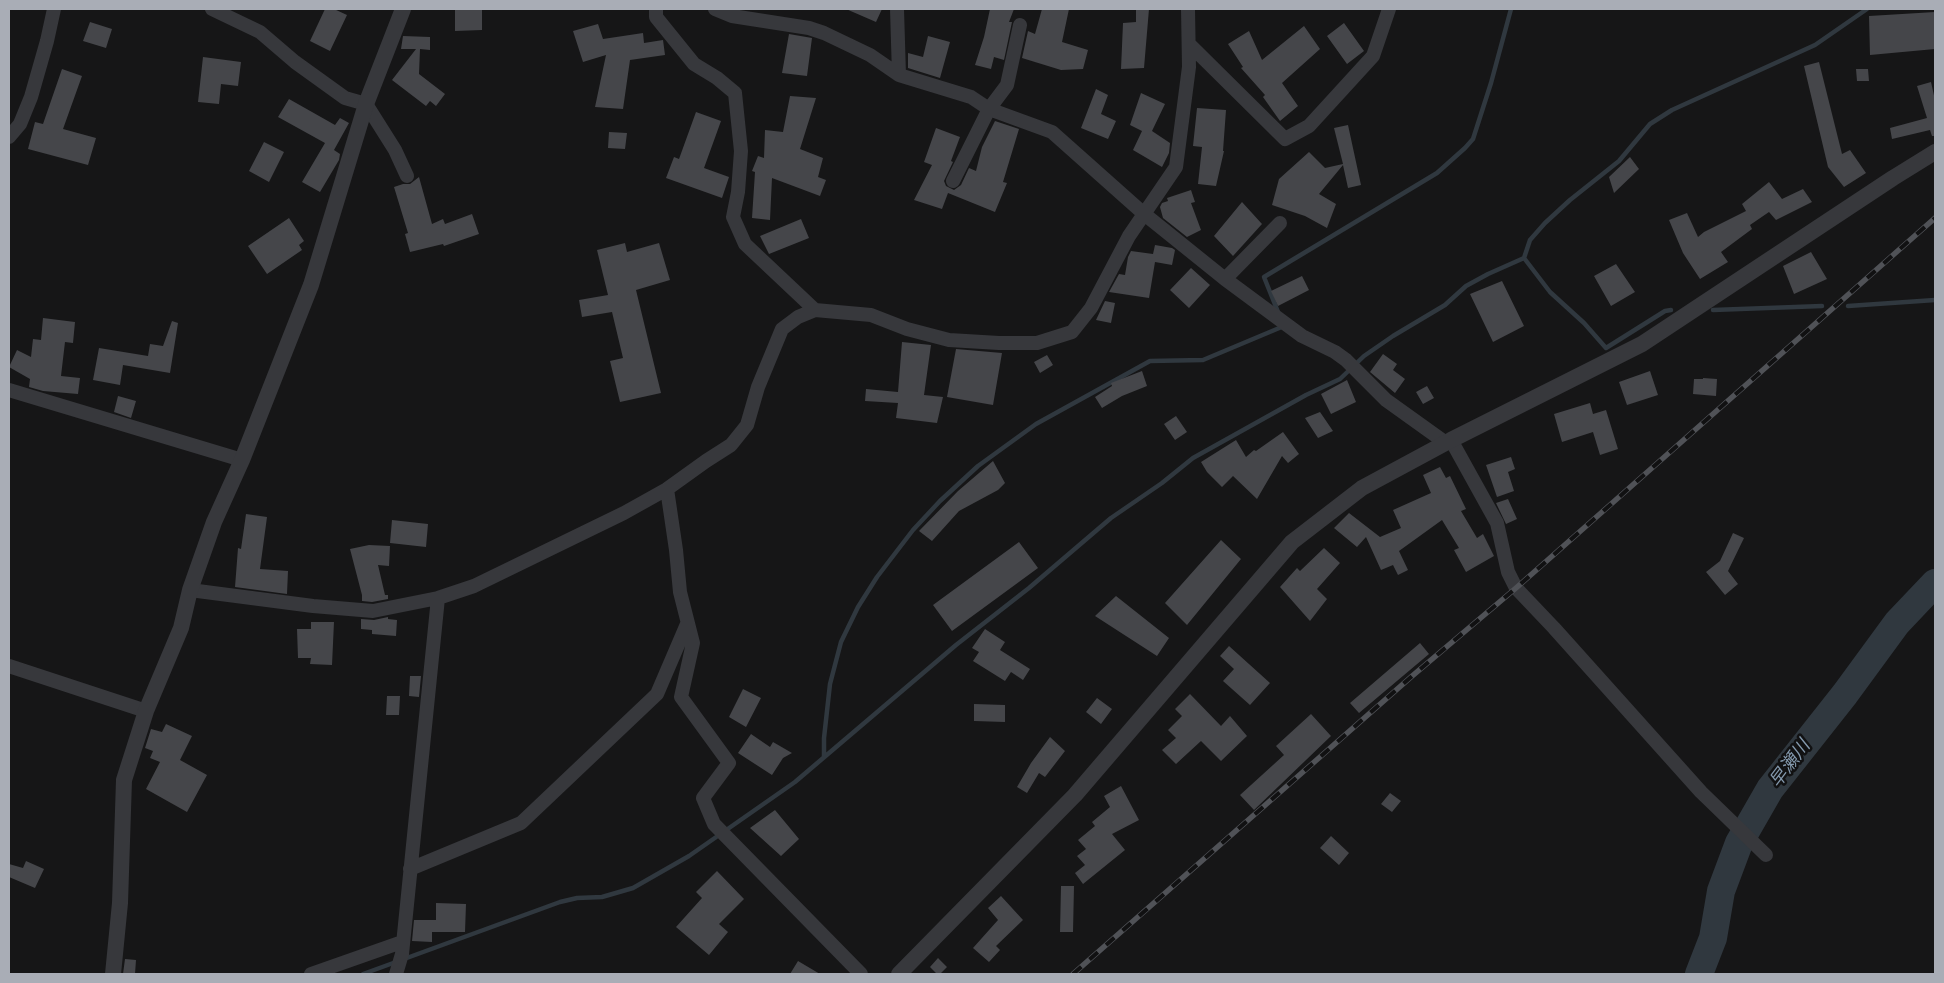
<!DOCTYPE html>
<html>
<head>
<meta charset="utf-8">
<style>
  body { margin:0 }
  #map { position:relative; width:1944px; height:983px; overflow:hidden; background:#161617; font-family:Rubik,sans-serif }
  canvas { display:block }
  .frame { position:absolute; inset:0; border:10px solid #a9adb6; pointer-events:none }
</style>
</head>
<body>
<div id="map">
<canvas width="1944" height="983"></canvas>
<div class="frame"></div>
</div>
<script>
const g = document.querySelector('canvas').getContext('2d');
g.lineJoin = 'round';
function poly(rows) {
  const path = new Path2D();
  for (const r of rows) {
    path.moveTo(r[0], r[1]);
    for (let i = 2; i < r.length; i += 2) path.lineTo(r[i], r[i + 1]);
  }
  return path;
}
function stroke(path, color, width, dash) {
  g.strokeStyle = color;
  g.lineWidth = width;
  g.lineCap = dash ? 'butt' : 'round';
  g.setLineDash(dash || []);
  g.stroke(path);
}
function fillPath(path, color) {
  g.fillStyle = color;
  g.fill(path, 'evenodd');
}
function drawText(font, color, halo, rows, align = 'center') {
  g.font = font + ' Rubik,"Noto Sans JP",sans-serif';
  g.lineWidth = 5;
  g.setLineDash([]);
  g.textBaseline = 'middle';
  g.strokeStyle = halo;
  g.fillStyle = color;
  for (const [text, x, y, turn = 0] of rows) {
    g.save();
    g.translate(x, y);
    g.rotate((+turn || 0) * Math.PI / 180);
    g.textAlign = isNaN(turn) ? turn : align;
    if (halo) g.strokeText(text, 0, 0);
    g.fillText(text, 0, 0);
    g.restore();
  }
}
const stream = poly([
  [1524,258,1550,292,1584,323,1606,348,1665,311,1671,310],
  [1848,306,1935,300],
  [1713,310,1822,306],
  [1278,312,1264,277,1437,173,1465,148,1473,139,1491,83,1511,9],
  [824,757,824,738,830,684,841,642,858,607,877,577,913,530,940,501,978,466,1036,424,1150,361,1203,360,1284,326],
  [404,959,560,902,577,898,602,897,633,888,689,856,795,782,956,645,1029,588,1111,518,1162,483,1193,458,1306,395,1340,379,1364,356,1393,336,1445,305,1466,286,1488,274,1524,258,1530,240,1545,223,1570,200,1619,161,1650,124,1672,110,1815,45,1867,9],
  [363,974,396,962]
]);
const river = poly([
  [1699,974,1713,938,1721,891,1739,843,1770,789,1845,694,1897,623,1935,583]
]);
const building = poly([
  [325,9,334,9,347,15,330,51,310,41],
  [455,9,482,9,482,30,455,31],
  [846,9,882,9,876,22],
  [990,9,1014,9,1009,22,1012,22,1004,60,994,57,991,69,975,65,984,37],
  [1042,9,1069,9,1062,42,1088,50,1083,69,1061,70,1022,58,1028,31,1035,34],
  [1136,9,1149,9,1144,68,1121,69,1123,23,1136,22],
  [1935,12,1935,49,1870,55,1869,16],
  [90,22,112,29,106,48,83,41],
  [1344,23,1364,51,1347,64,1327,36],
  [598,24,603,39,643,33,644,43,663,40,665,55,630,60,623,109,595,107,606,55,583,62,573,31],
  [1304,26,1320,49,1282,83,1298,106,1280,121,1263,97,1265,95,1241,68,1243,67,1228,44,1249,31,1262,60],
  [789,34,812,38,807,76,782,73],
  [403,36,430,37,430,50,420,49,419,74,445,94,436,106,430,101,426,106,392,80,416,49,401,49],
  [928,36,950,42,940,78,908,68,908,53,923,57],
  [203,57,241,62,238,86,221,84,219,104,198,102],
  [1819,62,1842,154,1850,150,1866,173,1844,187,1828,167,1804,66],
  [62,69,82,76,63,129,96,138,88,165,28,149,35,122,43,124],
  [1856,69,1868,69,1869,81,1857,81],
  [1931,82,1935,100,1935,136,1932,136,1930,130,1892,139,1890,128,1927,118,1917,86],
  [1096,89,1108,95,1101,114,1116,121,1108,139,1081,128],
  [1141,93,1165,104,1152,131,1170,143,1169,153,1162,167,1133,150,1142,131,1130,125],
  [790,96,816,98,800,149,823,158,818,177,826,180,820,196,772,178,770,220,752,218,755,172,752,171,758,156,764,158,765,130,783,132],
  [289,99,335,125,340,118,349,123,334,150,340,154,339,160,320,192,302,182,325,143,278,117],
  [1197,108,1226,110,1223,151,1224,151,1216,186,1198,184,1202,147,1193,146],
  [696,112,721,121,704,168,729,177,722,198,666,178,674,157,679,159],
  [995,121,1019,129,1003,182,1007,183,995,212,948,193,942,209,914,200,932,165,924,162,936,128,960,137,951,161,953,162,944,181,946,186,954,190,961,185,969,168,976,171,982,147],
  [1348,125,1361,185,1348,188,1343,165,1319,194,1336,204,1327,228,1305,216,1272,205,1279,179,1309,152,1325,168,1343,164,1334,128],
  [609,132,627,133,625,149,608,148],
  [264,142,284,152,269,182,249,171],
  [1630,157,1639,169,1614,193,1609,177],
  [419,177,432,224,443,219,445,224,472,214,479,234,444,246,443,244,410,252,405,234,408,233,394,187,403,184,410,184],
  [1769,182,1782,199,1803,189,1812,202,1776,220,1769,212,1750,225,1752,229,1721,252,1728,262,1700,279,1683,253,1669,220,1687,213,1698,237,1704,232,1746,211,1742,204],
  [1191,190,1195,202,1191,203,1201,230,1187,237,1163,218,1160,207,1162,203,1168,201,1167,198],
  [1242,202,1262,224,1233,256,1214,236],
  [289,218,304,241,299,245,302,250,267,274,248,246],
  [801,219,809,238,769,254,760,236],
  [625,243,627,252,659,243,670,280,636,290,661,393,620,402,610,361,623,358,612,312,582,317,579,300,608,295,597,250],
  [1155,245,1172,248,1175,250,1172,265,1155,262,1149,298,1109,292,1119,274,1125,275,1128,257,1131,251,1153,254],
  [1811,252,1827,279,1794,294,1783,266],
  [1616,264,1635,292,1611,306,1594,276],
  [1191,268,1210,285,1189,308,1170,290],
  [1302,276,1309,290,1278,306,1271,291],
  [1502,281,1524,326,1493,342,1470,294],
  [1105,301,1115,303,1111,323,1096,320],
  [43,318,75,322,73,343,65,342,61,376,80,378,78,394,43,391,29,387,30,379,9,367,17,350,31,357,33,339,41,340],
  [172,321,178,323,170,373,123,365,120,385,93,380,99,348,148,356,150,344,163,346],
  [902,342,931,345,924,395,943,397,937,423,896,418,898,403,865,401,866,389,898,392],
  [956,349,1002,353,993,405,947,397],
  [1383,354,1397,364,1393,370,1405,379,1395,393,1370,372],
  [1047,355,1053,365,1040,373,1034,362],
  [1142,371,1147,386,1122,396,1102,408,1095,397,1112,386,1111,383],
  [1650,371,1658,395,1627,405,1619,382],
  [1703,378,1717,379,1716,396,1693,394,1694,379,1703,379],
  [1347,380,1356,402,1331,414,1321,394],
  [1427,386,1434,398,1423,404,1416,392],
  [118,396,136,401,131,418,114,412],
  [1590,403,1593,414,1606,410,1618,449,1600,455,1593,432,1562,442,1554,414],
  [1320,412,1333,431,1318,438,1305,418],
  [1176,416,1187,432,1175,440,1164,424],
  [1283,432,1299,454,1288,463,1282,456,1257,499,1233,476,1222,487,1207,472,1201,462,1236,440,1246,457,1254,450,1256,451],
  [1511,457,1515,469,1508,472,1514,491,1497,497,1486,465],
  [993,461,1005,483,998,490,959,511,932,541,919,531,958,491],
  [1440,467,1446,478,1450,476,1466,509,1461,511,1477,538,1483,534,1494,556,1466,572,1454,550,1459,548,1442,520,1399,551,1408,570,1398,575,1393,565,1381,570,1366,537,1357,547,1334,528,1349,513,1380,537,1401,528,1393,510,1431,493,1423,475],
  [1508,499,1517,519,1506,524,1496,503],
  [246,514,267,517,260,569,288,571,287,594,235,587,238,548,241,549],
  [392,520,428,524,426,547,390,543],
  [1733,533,1744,538,1728,571,1738,584,1725,595,1706,572,1720,561],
  [1221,540,1241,559,1187,625,1165,603],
  [1019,542,1038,568,952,631,933,605],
  [369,545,390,546,389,566,378,565,385,595,388,595,388,599,372,602,362,601,362,595,350,549],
  [1324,548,1340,563,1317,589,1327,599,1310,621,1280,587,1297,568,1300,571],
  [1116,596,1169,638,1157,656,1095,616],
  [388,617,388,619,397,620,396,636,372,634,372,630,361,629,361,619,374,620],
  [311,622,334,622,332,665,310,664,311,658,298,658,297,629,311,629],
  [985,629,1005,642,1000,650,1030,669,1023,680,1011,672,1005,681,973,661,979,652,972,648],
  [1420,643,1429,654,1359,713,1350,703],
  [1229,646,1270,683,1250,705,1223,681,1234,669,1220,656],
  [410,676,421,676,419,697,409,696],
  [743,689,761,698,746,727,729,717],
  [1190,694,1221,726,1230,716,1247,736,1221,761,1201,741,1176,764,1162,750,1176,738,1168,730,1182,716,1175,709],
  [387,696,400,696,399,715,386,715],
  [1097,698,1112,709,1101,724,1086,712],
  [974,704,1005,705,1005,722,974,721],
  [1311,714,1331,736,1254,810,1240,795,1284,755,1276,746],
  [166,724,192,736,180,760,207,775,187,812,146,789,160,762,150,758,153,751,145,748,151,729,162,732],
  [751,734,770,747,773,742,792,753,783,758,772,775,738,753],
  [1050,737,1065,751,1045,777,1039,773,1027,793,1017,787,1031,763],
  [1121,786,1139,820,1112,834,1125,850,1083,884,1075,873,1085,865,1077,856,1086,849,1078,840,1095,826,1092,822,1110,807,1104,796],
  [1390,793,1401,801,1392,812,1381,804],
  [775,810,799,839,781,856,750,828],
  [1331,836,1349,853,1339,865,1320,848],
  [26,861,44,869,35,888,9,877,9,864,23,868],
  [717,871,744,899,719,924,728,932,709,955,676,927,702,898,696,892],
  [1061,886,1074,886,1073,932,1060,932],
  [1001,896,1023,920,996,946,1000,950,989,962,973,948,998,920,988,908],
  [436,903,466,904,465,932,432,932,432,942,412,941,414,920,436,920],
  [938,958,947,967,940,974,937,974,930,967],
  [125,959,136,960,135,974,123,974],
  [798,961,820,974,790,974]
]);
const minor = poly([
  [212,9,260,32,295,62,345,98,366,104,395,150,407,176],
  [656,9,656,17,694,64,717,78,735,93,741,151,738,192,733,217,745,244,815,310],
  [715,9,732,16,809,28,824,33,870,55,899,75,971,97,989,109,1052,132,1143,213,1225,279,1302,336,1335,352,1346,360,1386,400,1446,443],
  [897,9,899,75],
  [1189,44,1285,139,1309,126,1373,56,1389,9],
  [9,137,20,124,31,97,47,41,54,9],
  [953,181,989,109,1007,85,1020,25],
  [1225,279,1280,223],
  [9,390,242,460],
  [1451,440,1497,523,1508,572,1516,588,1554,628,1701,792,1766,855],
  [667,489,676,550,680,592,693,643,681,697,729,763,703,798,714,824,861,974],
  [190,590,313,606,373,611,438,598,474,586,624,513,667,489,706,461,731,445,747,425,758,387,782,329,798,317,815,310,871,315,907,329,949,340,999,343,1037,343,1072,332,1091,308,1129,236,1176,167,1189,67,1188,9],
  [9,666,146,711],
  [410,869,521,823,657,694,687,624],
  [311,974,402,942],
  [396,974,402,954,438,598]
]);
const tertiary = poly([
  [113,974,120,903,124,780,146,711,181,628,190,590,214,522,242,460,311,285,366,104,403,9],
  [899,974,1075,795,1292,542,1362,488,1451,440,1642,344,1893,178,1935,152]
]);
const rail = poly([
  [1073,974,1411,677,1516,588,1935,218]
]);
const waterNames = [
  ["早瀬川",1790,764,-53]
];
stroke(stream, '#30383f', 4.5);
stroke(river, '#30383f', 28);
fillPath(building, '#45464a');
stroke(minor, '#37383c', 14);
stroke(tertiary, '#37383c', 16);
stroke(rail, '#505257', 5.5);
stroke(rail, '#111112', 4, [11]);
drawText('italic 18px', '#8499ad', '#111112', waterNames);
</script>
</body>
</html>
